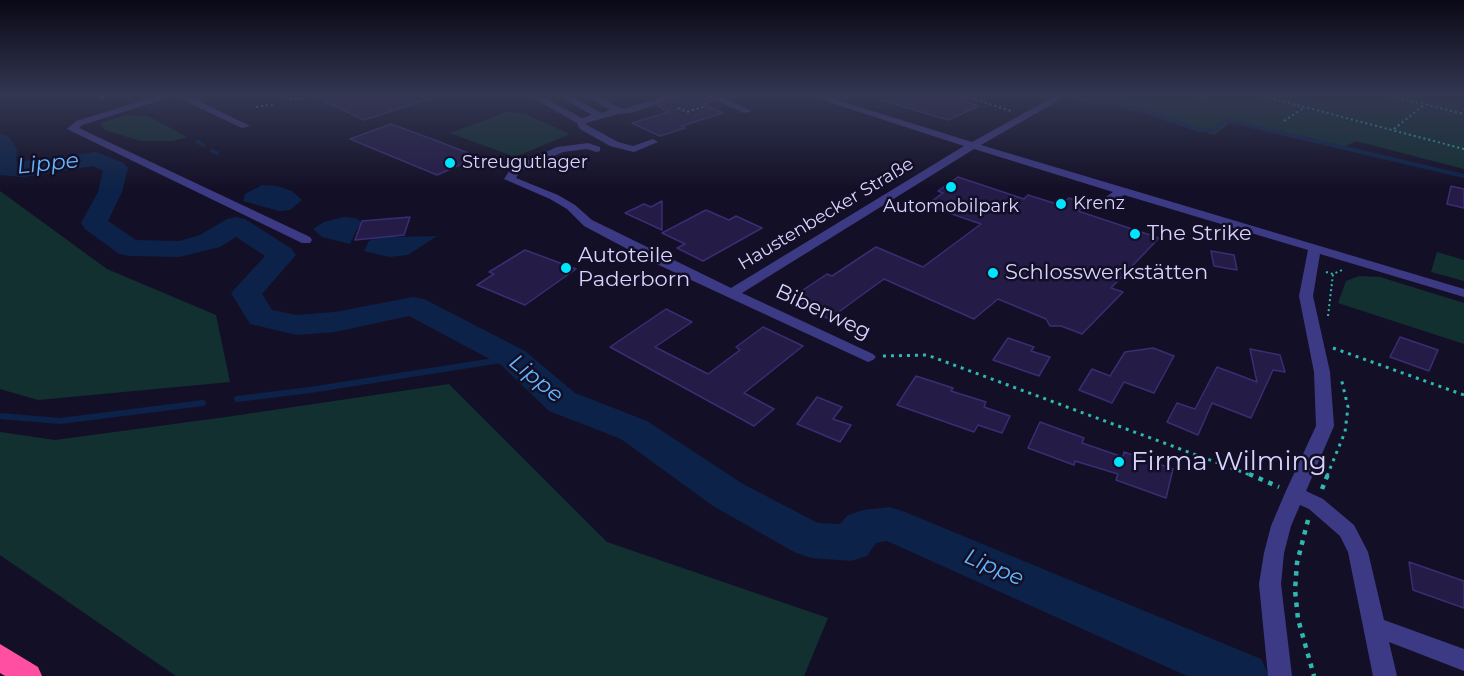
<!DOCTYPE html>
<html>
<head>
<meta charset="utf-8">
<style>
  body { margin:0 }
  canvas { display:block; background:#130f26 }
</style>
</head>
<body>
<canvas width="1464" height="676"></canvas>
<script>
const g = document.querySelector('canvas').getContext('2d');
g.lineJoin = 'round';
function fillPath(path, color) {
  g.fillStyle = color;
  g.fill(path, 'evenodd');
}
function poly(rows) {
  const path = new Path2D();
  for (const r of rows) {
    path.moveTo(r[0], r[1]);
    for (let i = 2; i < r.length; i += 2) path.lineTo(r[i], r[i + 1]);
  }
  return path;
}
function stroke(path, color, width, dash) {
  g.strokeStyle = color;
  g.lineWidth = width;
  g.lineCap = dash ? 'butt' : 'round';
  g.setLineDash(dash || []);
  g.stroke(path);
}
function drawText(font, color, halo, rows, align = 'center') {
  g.font = font + ' Montserrat,sans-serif';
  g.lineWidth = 5;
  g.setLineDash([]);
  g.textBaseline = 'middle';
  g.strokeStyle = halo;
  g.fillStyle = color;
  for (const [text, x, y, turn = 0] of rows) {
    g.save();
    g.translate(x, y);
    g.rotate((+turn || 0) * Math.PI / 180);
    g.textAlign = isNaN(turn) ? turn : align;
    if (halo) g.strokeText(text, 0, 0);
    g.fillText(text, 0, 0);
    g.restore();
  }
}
const green = poly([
  [1089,95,1464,95,1464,169,1356,141,1342,148,1232,121,1214,135,1143,111,1108,102,1079,101],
  [507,112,525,114,570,134,515,157,450,133],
  [126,115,148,116,187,137,173,141,141,141,105,130,101,123],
  [0,191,107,269,216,315,230,382,38,400,0,389],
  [1437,252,1464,260,1464,281,1431,272],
  [1359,276,1380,277,1464,303,1464,344,1338,303,1346,281],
  [449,384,607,542,828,618,804,676,176,676,0,555,0,432,55,440,226,417]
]);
const water = poly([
  [262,185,277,186,292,191,302,200,290,210,279,211,243,201,245,194],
  [344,217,356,218,364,224,358,227,350,244,322,237,313,229,324,222],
  [383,235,391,237,437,236,408,255,389,257,364,251,369,241]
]);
const streamFar1 = poly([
  [1079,100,1108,102,1144,111,1199,130,1213,130,1226,120,1464,176],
  [198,142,203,145],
  [212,151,217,153]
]);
const stream = poly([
  [237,399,310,390,513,358],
  [0,416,60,421,203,403]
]);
const river = poly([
  [0,134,8,136,17,149,16,162,96,152,124,163,128,168,122,192,108,221,136,240,179,241,200,235,227,219,236,217,245,219,292,249,296,255,262,294,272,310,297,315,335,312,413,297,424,299,525,351,575,393,647,421,743,484,818,523,840,524,848,515,863,510,890,507,905,512,1261,659,1269,676,1187,676,887,541,876,543,867,556,851,561,812,558,796,553,713,506,621,439,549,411,501,365,409,316,335,332,297,335,250,324,231,293,265,256,236,237,220,247,179,257,129,256,119,254,85,229,81,223,98,192,103,171,93,166,24,177,0,175,0,134]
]);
const building = poly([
  [311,95,431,95,432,98,364,120,311,95],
  [687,95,703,95,713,101,703,104,723,113,681,126,685,128,660,136,632,123,669,112,658,106,687,95],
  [882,95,932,95,943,99,949,97,979,106,948,120,881,100,882,95],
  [391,124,440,142,478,157,437,175,350,139,391,124],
  [958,177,1024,199,1028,195,1060,205,1069,198,1087,204,1078,211,1159,238,1111,288,1123,292,1082,334,1061,326,1050,326,1046,319,998,299,974,319,884,279,829,319,801,305,809,299,797,294,827,274,832,276,876,247,923,267,981,224,926,205,943,193,938,191,958,177],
  [1451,186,1464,189,1464,208,1447,204,1451,186],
  [662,201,662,230,625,213,644,204,651,207,662,201],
  [706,210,729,220,736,216,762,228,703,261,677,248,685,244,662,233,706,210],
  [410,217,404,235,355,240,362,221,410,217],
  [525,250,576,269,525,305,477,285,494,274,489,272,525,250],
  [1211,251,1234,255,1237,270,1214,266,1211,251],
  [666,309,692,322,655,347,708,374,740,350,736,347,763,327,803,346,744,393,774,409,754,426,610,347,666,309],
  [1400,337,1438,350,1429,371,1390,357,1400,337],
  [1008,338,1034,347,1031,351,1050,357,1039,376,993,360,1008,338],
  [1153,348,1174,356,1154,393,1124,382,1112,403,1079,390,1092,369,1110,376,1125,352,1153,348],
  [1250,349,1280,355,1285,372,1273,370,1251,418,1212,403,1198,435,1167,422,1177,403,1195,409,1217,367,1257,382,1250,349],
  [916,376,953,388,951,391,986,402,984,407,1010,416,1002,433,978,425,974,432,897,405,916,376],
  [817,397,842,407,833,419,851,425,840,442,797,424,817,397],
  [1040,422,1084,438,1082,443,1123,457,1124,452,1173,469,1166,498,1116,480,1118,474,1075,461,1074,465,1028,448,1040,422],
  [1409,562,1464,581,1464,608,1413,590,1409,562]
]);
const pathFar2 = poly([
  [281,95,287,99,304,99],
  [961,95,1011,111],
  [1259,95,1464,149],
  [1387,95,1464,114],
  [1199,96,1204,98,1209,95],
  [256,107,276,104],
  [678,108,687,112,705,106],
  [1284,121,1305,107],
  [1394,129,1425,104],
  [1326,272,1333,274,1342,270],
  [1328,316,1333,274]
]);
const pathFar1 = poly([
  [1333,348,1464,395],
  [883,356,927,355,1253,476],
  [1327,476,1345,432,1348,407,1341,378]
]);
const path = poly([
  [1249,474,1279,487],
  [1322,489,1328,474],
  [1308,520,1297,563,1295,590,1298,619,1314,676]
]);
const minor = poly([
  [161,95,186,95,250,126,242,128,174,96,82,125,79,128,310,237,312,240,310,243,302,243,67,129,76,121,161,95],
  [528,95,539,95,582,118,592,115,557,95,568,95,602,113,610,110,584,95,595,95,620,108,627,108,670,95,685,95,631,113,618,114,586,123,587,125,618,142,633,146,653,139,658,142,634,152,610,146,580,129,577,123,528,95],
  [705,95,717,95,752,111,744,113,705,95],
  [807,95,821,95,972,142,1057,95,1068,95,981,145,1464,289,1464,297,1320,254,1313,296,1330,372,1334,426,1306,491,1323,499,1354,525,1368,552,1384,620,1464,649,1464,671,1389,642,1397,676,1373,676,1348,552,1340,536,1309,509,1300,505,1291,526,1284,553,1281,584,1292,676,1268,676,1259,584,1264,553,1271,526,1285,493,1316,426,1314,372,1299,296,1308,250,1124,195,1108,205,1100,205,1100,201,1113,192,974,149,742,293,873,354,876,357,873,360,868,362,650,261,584,226,567,209,550,199,504,179,512,167,557,147,588,143,600,147,600,151,596,152,587,149,563,152,520,171,516,178,558,195,575,205,592,220,731,288,964,146,807,95]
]);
const highway = poly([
  [0,644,38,667,42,676,5,676,0,673,0,644]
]);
const rail = poly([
  [100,95,104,99]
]);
const markers = [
  [450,163,6,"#00e5ff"],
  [951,187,6,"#00e5ff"],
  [1061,204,6,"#00e5ff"],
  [1135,234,6,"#00e5ff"],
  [566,268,6,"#00e5ff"],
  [993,273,6,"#00e5ff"],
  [1119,462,6,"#00e5ff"]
];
const farPoinames = [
  ["Streugutlager",462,163],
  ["Krenz",1073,204],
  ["Automobilpark",951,207,"center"]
];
const farStreetnames = [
  ["Haustenbecker Straße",826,214,-31]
];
const poiNames = [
  ["The Strike",1147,234],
  ["Autoteile",578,256],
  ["Paderborn",578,280],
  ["Schlosswerkstätten",1005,273]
];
const streetNames = [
  ["Biberweg",823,312,25]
];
const waterNames = [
  ["Lippe",48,164,-6],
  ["Lippe",536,379,39],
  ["Lippe",994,568,23]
];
const nearPoinames = [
  ["Firma Wilming",1131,462]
];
fillPath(green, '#12302f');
fillPath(water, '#0c2248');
stroke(streamFar1, '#0c2248', 4);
stroke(stream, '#0c2248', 6);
fillPath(river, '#0c2248');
fillPath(building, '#241b47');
stroke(building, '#3b2d73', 1.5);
stroke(pathFar2, '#2fb8b0', 2, [2, 3]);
stroke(pathFar1, '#2fb8b0', 3, [3, 5]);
stroke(path, '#2fb8b0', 4.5, [4.5, 6]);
fillPath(minor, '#3d3a85');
fillPath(highway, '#ff4fa3');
stroke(rail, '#00e5ff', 3, [6, 5]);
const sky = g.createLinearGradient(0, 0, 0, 190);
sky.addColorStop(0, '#0a0815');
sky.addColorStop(0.5, '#333752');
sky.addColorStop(1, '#33375200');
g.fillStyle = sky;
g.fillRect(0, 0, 1464, 190);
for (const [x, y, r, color] of markers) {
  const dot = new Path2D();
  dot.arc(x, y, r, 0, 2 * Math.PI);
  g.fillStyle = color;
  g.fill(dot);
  stroke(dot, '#130f26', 2);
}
drawText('18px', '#d9d4ff', '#130f26', farPoinames, 'left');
drawText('18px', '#d9d4ff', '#130f26', farStreetnames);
drawText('21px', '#d9d4ff', '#130f26', poiNames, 'left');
drawText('21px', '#d9d4ff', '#130f26', streetNames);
drawText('italic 22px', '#62b6ff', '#130f26', waterNames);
drawText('26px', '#d9d4ff', '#130f26', nearPoinames, 'left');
</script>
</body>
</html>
